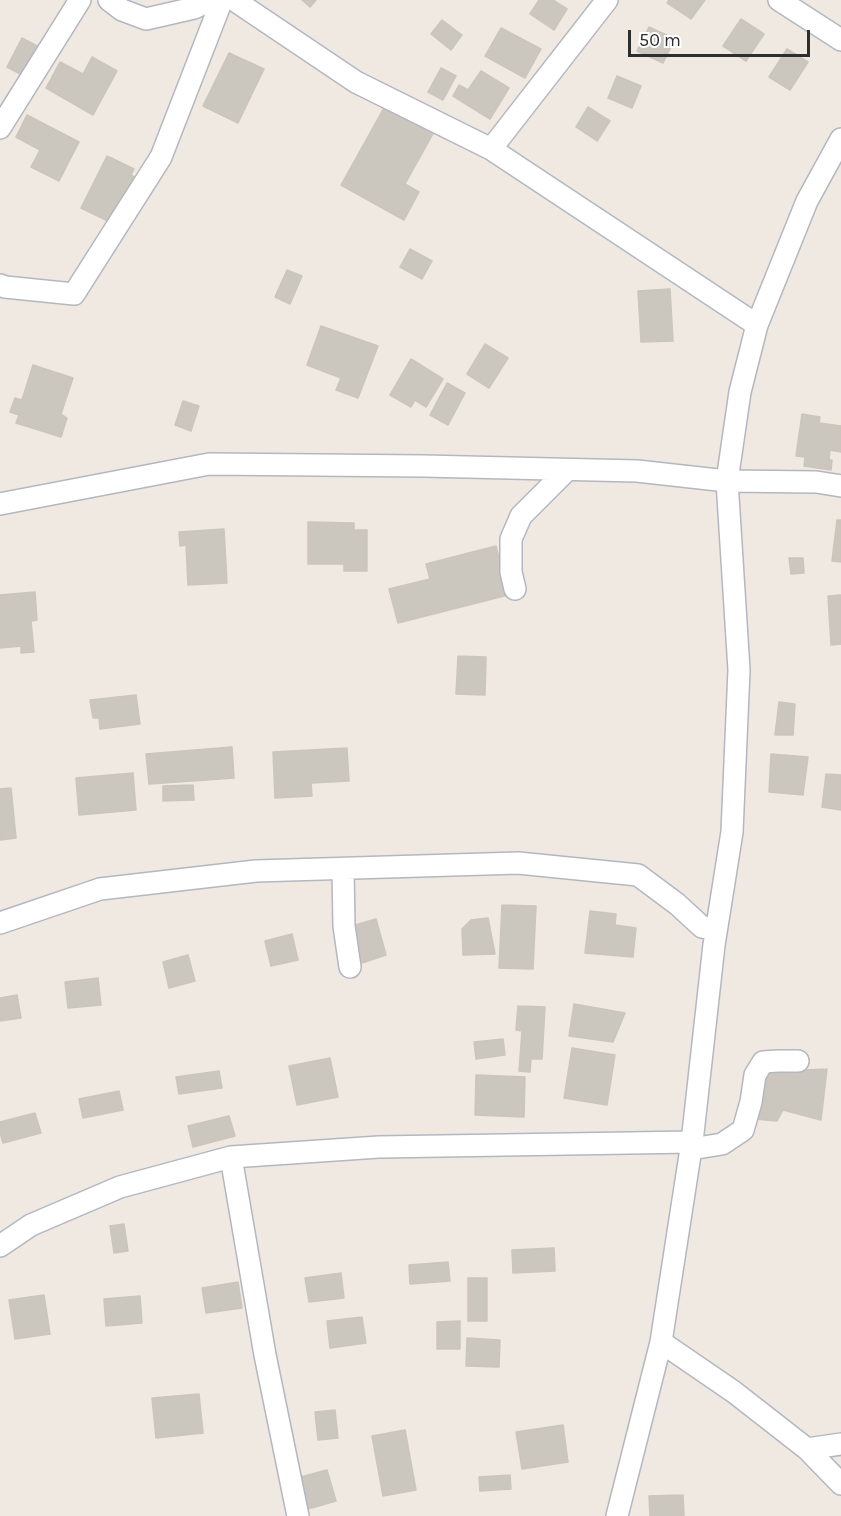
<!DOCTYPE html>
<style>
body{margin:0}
#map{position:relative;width:841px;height:1516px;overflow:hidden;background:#efe9e1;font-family:Karla,sans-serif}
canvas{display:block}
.scale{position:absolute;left:628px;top:30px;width:182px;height:27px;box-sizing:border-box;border:3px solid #2e2e2e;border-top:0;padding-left:8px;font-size:18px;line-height:21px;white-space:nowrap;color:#2e2e2e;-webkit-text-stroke:4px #fff;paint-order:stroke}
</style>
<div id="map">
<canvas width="841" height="1516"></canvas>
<div class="scale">50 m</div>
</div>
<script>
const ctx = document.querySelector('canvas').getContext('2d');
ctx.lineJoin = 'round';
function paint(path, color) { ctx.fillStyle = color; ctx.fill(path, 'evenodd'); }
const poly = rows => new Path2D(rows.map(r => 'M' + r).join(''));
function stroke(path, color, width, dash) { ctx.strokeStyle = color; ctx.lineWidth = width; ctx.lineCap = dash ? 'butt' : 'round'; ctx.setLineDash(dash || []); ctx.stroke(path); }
const building = poly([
 [302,0,316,0,310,7,302,0],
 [539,0,553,0,567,9,554,30,530,14,539,0],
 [669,0,705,0,691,19,667,3,669,0],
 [741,19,764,34,746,61,723,46,741,19],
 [442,20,462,35,451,50,431,34,442,20],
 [649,27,675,39,663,63,637,51,649,27],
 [501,28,541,49,525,78,485,56,501,28],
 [22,38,39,47,24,76,7,67,22,38],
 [787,49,808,62,790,90,769,77,787,49],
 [229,53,264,69,238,123,203,106,229,53],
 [92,57,117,71,93,115,46,88,60,62,83,74,92,57],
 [441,68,456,76,443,100,428,92,441,68],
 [481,71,509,88,490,119,453,96,459,85,468,90,481,71],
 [617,76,641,86,632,108,608,98,617,76],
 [385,106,434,132,405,184,419,192,404,220,341,185,385,106],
 [588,107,610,121,597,141,576,127,588,107],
 [27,115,79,142,59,181,31,167,40,150,16,137,27,115],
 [107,156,134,169,131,175,136,178,110,222,81,208,107,156],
 [410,249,432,261,422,279,400,267,410,249],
 [287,270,302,276,290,304,275,297,287,270],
 [670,289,673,341,641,342,638,291,670,289],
 [321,326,378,346,358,398,336,390,341,378,307,365,321,326],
 [485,344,508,358,489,388,467,374,485,344],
 [411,359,443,379,426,407,415,400,411,407,390,395,411,359],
 [33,365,73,378,61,414,67,418,61,437,16,423,19,415,10,412,15,398,22,400,33,365],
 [447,383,465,393,448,425,430,415,447,383],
 [183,401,199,406,191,431,175,425,183,401],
 [802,414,820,417,819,423,841,426,841,452,830,450,829,460,832,460,831,470,804,466,805,457,796,456,802,414],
 [837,520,841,520,841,562,832,561,837,520],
 [308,522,354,523,354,530,367,530,367,571,344,571,344,564,308,564,308,522],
 [224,529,227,583,188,585,186,545,180,546,179,532,224,529],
 [496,546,508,595,398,623,389,589,430,579,426,564,496,546],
 [789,558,803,558,804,573,791,574,789,558],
 [35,592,37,620,31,621,34,652,21,653,21,646,0,648,0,595,35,592],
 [841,595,841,644,831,645,828,596,841,595],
 [458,656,486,657,485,695,456,694,458,656],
 [136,695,140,724,100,729,99,718,93,718,90,700,136,695],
 [779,702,795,704,793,735,775,735,779,702],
 [232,747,234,778,149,784,146,754,232,747],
 [347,748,349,781,311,783,312,796,275,798,273,752,347,748],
 [771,754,808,757,803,795,769,792,771,754],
 [133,773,136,810,79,815,76,778,133,773],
 [826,774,841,775,841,810,822,807,826,774],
 [193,785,194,800,163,801,163,786,193,785],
 [11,788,16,838,0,840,0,789,11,788],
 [502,905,536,906,533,969,499,968,502,905],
 [590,911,616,914,615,925,636,928,633,957,585,953,590,911],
 [488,918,495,954,463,955,462,929,471,920,488,918],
 [376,919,386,955,362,963,352,926,376,919],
 [292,934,298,960,271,966,265,941,292,934],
 [188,955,195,981,169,988,163,962,188,955],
 [98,978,101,1005,68,1008,65,982,98,978],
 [17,995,21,1018,0,1021,0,998,17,995],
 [574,1004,625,1013,613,1042,569,1036,574,1004],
 [518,1006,545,1007,542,1059,531,1059,530,1072,519,1071,522,1031,516,1030,518,1006],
 [503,1039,505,1055,476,1059,474,1042,503,1039],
 [572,1048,615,1055,607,1105,564,1098,572,1048],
 [330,1058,338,1097,297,1105,289,1066,330,1058],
 [827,1069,821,1120,783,1110,777,1121,755,1119,762,1072,827,1069],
 [219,1071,222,1088,179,1094,176,1077,219,1071],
 [476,1075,525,1077,524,1117,475,1115,476,1075],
 [119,1091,123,1110,83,1118,79,1099,119,1091],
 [35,1113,41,1133,3,1143,0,1133,0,1122,35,1113],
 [229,1116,235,1136,193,1147,188,1126,229,1116],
 [124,1224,128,1251,114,1253,110,1226,124,1224],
 [554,1248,555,1271,513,1273,512,1250,554,1248],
 [448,1262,450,1281,410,1284,409,1265,448,1262],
 [341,1273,344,1298,309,1302,305,1278,341,1273],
 [468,1278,487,1278,487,1321,468,1321,468,1278],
 [238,1282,242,1308,206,1313,202,1288,238,1282],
 [44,1295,50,1334,15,1339,9,1300,44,1295],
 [140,1296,142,1323,106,1326,104,1299,140,1296],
 [362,1317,366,1343,330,1348,327,1321,362,1317],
 [460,1321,460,1349,437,1349,437,1322,460,1321],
 [467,1338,500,1340,499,1367,466,1366,467,1338],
 [199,1394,203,1433,156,1438,152,1398,199,1394],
 [335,1410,338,1438,318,1440,315,1412,335,1410],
 [563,1425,568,1462,522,1469,516,1432,563,1425],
 [405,1430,416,1490,383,1496,372,1436,405,1430],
 [327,1470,336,1501,308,1509,302,1489,293,1479,327,1470],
 [510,1475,511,1489,480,1491,479,1477,510,1475],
 [683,1495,684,1516,650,1516,649,1496,683,1495]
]);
const minor = poly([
 [109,0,122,10,146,19,194,8,210,0],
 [234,0,356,82,491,149,757,325],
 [779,0,841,40],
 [0,128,80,0],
 [491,149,607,0],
 [0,285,5,287,74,294,161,157,222,0],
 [0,504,209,464,424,466,637,471,727,481,816,482,841,486],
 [515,589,511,572,511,539,521,516,567,470],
 [343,869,344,926,350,967],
 [0,923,100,889,256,871,518,863,638,875,677,904,702,927,716,929],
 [691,1149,722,1144,743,1130,751,1102,755,1075,763,1062,778,1061,798,1061],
 [231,1157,265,1355,298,1516],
 [0,1246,31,1225,120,1187,231,1157,379,1147,692,1142],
 [661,1342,734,1392,807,1449,841,1484],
 [807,1449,841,1444],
 [617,1516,661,1342,692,1142,714,945,732,832,739,670,727,481,740,392,757,325,807,201,841,139]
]);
paint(building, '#cbc7bf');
stroke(building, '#cbc5ba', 1.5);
stroke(minor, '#b4b7c1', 24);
stroke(minor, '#fff', 21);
</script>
